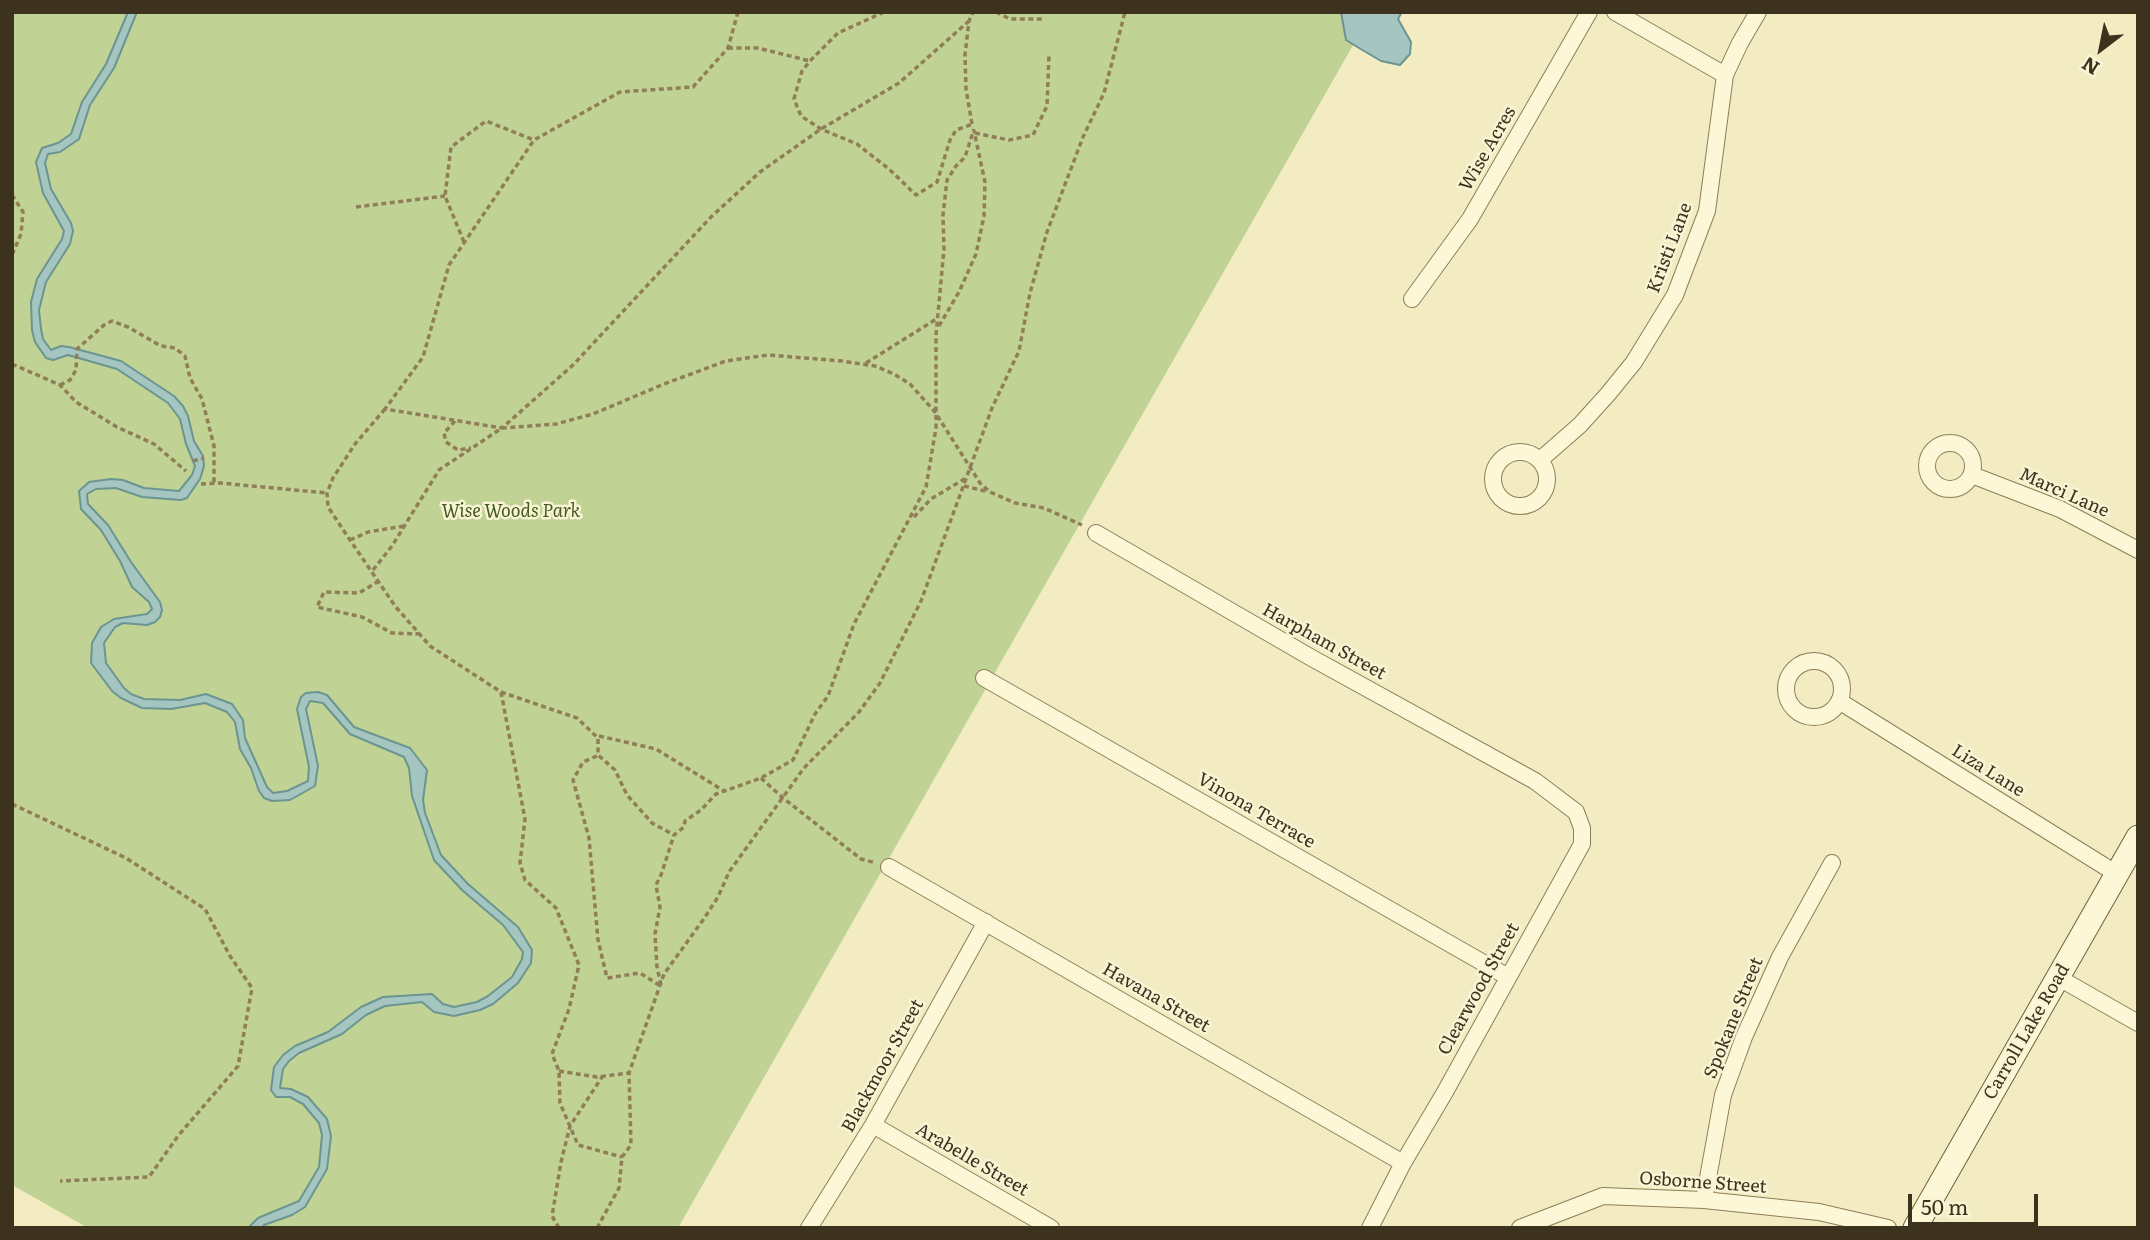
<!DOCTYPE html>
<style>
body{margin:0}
#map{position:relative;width:2150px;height:1240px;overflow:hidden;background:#f3ecc3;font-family:Literata,serif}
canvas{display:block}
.frame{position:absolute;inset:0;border:14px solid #3d321d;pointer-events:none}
.north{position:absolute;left:2066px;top:14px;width:70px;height:70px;-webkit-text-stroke:5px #f9f4d3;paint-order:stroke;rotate:212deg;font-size:19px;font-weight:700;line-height:28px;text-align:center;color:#3d321d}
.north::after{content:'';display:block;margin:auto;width:24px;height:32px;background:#3d321d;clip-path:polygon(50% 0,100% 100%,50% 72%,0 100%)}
.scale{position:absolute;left:1908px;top:1194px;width:130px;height:32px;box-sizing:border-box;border:4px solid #3d321d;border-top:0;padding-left:9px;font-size:21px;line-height:24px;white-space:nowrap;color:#3d321d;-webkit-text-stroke:5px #f9f4d3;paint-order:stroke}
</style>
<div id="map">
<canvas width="2150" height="1240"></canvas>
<div class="frame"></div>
<div class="north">N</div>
<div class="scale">50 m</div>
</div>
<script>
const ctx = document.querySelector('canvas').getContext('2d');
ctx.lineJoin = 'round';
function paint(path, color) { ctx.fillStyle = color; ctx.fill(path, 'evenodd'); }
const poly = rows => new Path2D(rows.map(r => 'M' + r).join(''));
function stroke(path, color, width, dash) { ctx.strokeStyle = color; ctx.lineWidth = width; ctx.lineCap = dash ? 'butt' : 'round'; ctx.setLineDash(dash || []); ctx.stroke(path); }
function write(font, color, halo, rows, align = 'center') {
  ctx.font = font + ' Literata,serif'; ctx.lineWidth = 5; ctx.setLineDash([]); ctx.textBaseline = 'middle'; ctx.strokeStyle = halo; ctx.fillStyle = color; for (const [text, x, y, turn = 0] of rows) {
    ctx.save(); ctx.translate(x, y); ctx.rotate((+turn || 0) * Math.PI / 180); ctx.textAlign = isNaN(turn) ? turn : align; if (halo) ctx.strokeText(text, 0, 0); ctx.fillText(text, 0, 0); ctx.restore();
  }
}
const green = poly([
 [12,12,1372,12,678,1228,88,1228,12,1185]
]);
const water = poly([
 [128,12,137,12,114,68,90,105,79,139,60,152,48,154,45,163,51,189,71,223,73,231,70,244,46,282,39,310,41,329,43,339,51,350,61,346,69,347,121,361,174,396,183,406,188,416,194,441,203,456,204,466,200,479,187,498,181,500,142,497,116,488,96,489,87,494,88,504,108,525,131,562,160,602,162,610,160,617,155,622,147,625,123,623,115,627,104,643,106,663,124,688,131,694,144,699,180,700,206,694,232,704,243,720,245,738,267,787,273,793,287,791,308,781,309,767,297,709,301,697,306,693,318,692,327,695,354,727,410,748,427,770,423,800,425,813,441,855,468,884,518,927,532,950,531,963,518,983,493,1004,480,1010,454,1016,434,1012,422,1002,385,1006,366,1015,342,1034,299,1053,289,1061,283,1069,280,1088,291,1089,308,1097,327,1119,331,1136,327,1169,305,1207,292,1215,264,1225,262,1228,248,1228,258,1218,299,1201,319,1167,322,1135,319,1123,303,1104,290,1097,276,1097,271,1090,274,1067,283,1055,295,1046,328,1032,361,1007,383,997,432,994,443,1004,454,1007,477,1002,488,996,512,977,522,959,523,952,503,925,462,890,434,860,412,796,409,768,404,757,350,734,323,703,310,701,306,709,318,766,315,786,290,800,272,801,264,798,259,791,251,768,240,749,235,722,227,712,205,703,171,709,142,708,121,698,112,691,91,663,92,643,101,627,114,619,147,614,152,609,149,602,132,587,120,561,101,530,81,509,79,491,89,482,111,479,123,480,144,488,179,491,192,475,195,466,186,444,180,419,168,403,117,369,68,355,53,360,46,358,35,342,32,330,31,302,37,279,62,239,64,231,43,193,36,162,42,148,58,143,71,134,82,102,106,64,128,12],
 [1341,12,1402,12,1398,19,1411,42,1410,54,1400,65,1381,61,1359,48,1346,40,1341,12]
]);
const path = poly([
 [738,12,728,48,693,87,620,92,534,140,449,265,423,357,385,409,502,428,573,365,711,217,760,172,821,129,899,83,969,21],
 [884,12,838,33,810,61,802,71,794,99,801,116,821,129,857,144,889,169,916,195,937,182,950,140,956,130,973,124],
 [996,12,1010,19,1045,19],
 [728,48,758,48,810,61],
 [972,124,966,89,965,55,969,21,973,12],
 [975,133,1009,140,1033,135,1047,106,1049,55],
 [12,195,23,212,21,234,12,255],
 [356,207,445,196],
 [464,242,445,196,451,147,486,121,534,140],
 [939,326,959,292,976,254,984,216,985,182,974,131],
 [866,363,938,318],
 [12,364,60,385,76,402,117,427,154,444,186,471],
 [60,385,70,380,76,370,77,349,104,325,112,321,128,327,161,346,175,348,185,356,190,378,202,399,214,446,214,484],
 [385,409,355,444,333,478,327,493,328,507,350,540,395,606,430,646,501,692,577,718,598,738,598,755,615,770,627,795,652,823,674,835],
 [455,421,444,433,446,442,458,450,471,448],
 [193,461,204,458],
 [201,484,220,483,327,493],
 [964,486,989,492],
 [914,517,931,499,966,478],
 [350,540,368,532,404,526],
 [373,570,392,546,439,470,502,428,556,424,593,414,664,384,726,361,768,355,842,361,875,366,894,374,910,384,935,412,980,483,990,492,1015,503,1044,508,1082,525],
 [379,581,359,593,324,592,317,607,362,617,392,633,420,634],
 [501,692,525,819,520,863,525,880,556,908,579,965,569,1009,552,1054,559,1071,560,1103,578,1145,622,1157],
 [599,736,656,749,724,791],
 [597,756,583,762,573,780,589,838,598,940,607,978,640,973,659,985],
 [761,778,783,798,861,859,876,863],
 [12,804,126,858,205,909,230,956,252,988,238,1066,178,1136,149,1177,60,1181],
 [661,985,657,967,655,934,660,907,656,885,661,875,674,835,684,827,685,821,701,810,716,794,761,778,793,760,815,714,828,696,854,624,926,487,936,428,936,335,944,249,943,215,947,180,956,166,965,157,974,129],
 [559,1071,597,1077,629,1073],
 [559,1228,552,1216,561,1162,570,1126,602,1077],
 [597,1228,619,1188,622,1157,631,1145,629,1073,664,974,703,920,718,897,729,872,804,768,859,712,880,683,921,601,992,408,1019,351,1030,293,1047,232,1083,137,1104,93,1125,12]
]);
const street = poly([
 [1615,12,1725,75],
 [1412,299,1470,219,1589,12],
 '1927 466a23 23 0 1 1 46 0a23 23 0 1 1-46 0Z',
 '1493 479a27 27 0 1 1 54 0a27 27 0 1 1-54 0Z',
 [1540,460,1580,425,1608,394,1634,362,1675,295,1707,211,1725,75,1740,43,1758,12],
 [1972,475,2060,509,2138,550],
 [1096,533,1310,657,1535,781,1576,812,1582,828,1582,844,1445,1092,1403,1163,1370,1228],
 '1786 689a28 28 0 1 1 56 0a28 28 0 1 1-56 0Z',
 [984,678,1508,977],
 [1839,701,2117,874],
 [889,867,1403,1163],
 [2059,978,2138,1023],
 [873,1125,1051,1228],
 [1704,1200,1723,1095,1744,1037,1780,957,1832,863],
 [809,1228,873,1125,986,922],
 [1520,1228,1603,1196,1704,1200,1819,1212,1888,1228]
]);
const secondary = poly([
 [1915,1228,2138,837]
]);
const streetNames = [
 ["Wise Acres",1488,149,-60],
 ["Kristi Lane",1670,248,-69],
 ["Marci Lane",2064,493,24],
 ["Harpham Street",1324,642,29],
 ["Liza Lane",1988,771,32],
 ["Vinona Terrace",1256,811,30],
 ["Clearwood Street",1479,989,-61],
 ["Havana Street",1156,998,30],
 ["Spokane Street",1734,1018,-68],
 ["Carroll Lake Road",2027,1032,-60],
 ["Blackmoor Street",883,1066,-61],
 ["Arabelle Street",972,1160,30],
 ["Osborne Street",1703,1183,4]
];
const parkNames = [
 ["Wise Woods Park",511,512]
];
paint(green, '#c1d295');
paint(water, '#a5c5c1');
stroke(water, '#6b9591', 2);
stroke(street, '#8f7e57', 18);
stroke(secondary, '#715f3a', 25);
stroke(path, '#8f7e57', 3.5, [5, 3.5]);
stroke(street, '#fcf7d7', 16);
stroke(secondary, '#fcf7d7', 23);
write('18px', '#3d321d', '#f9f4d3', streetNames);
write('italic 18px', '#445c21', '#f9f4d3', parkNames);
</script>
